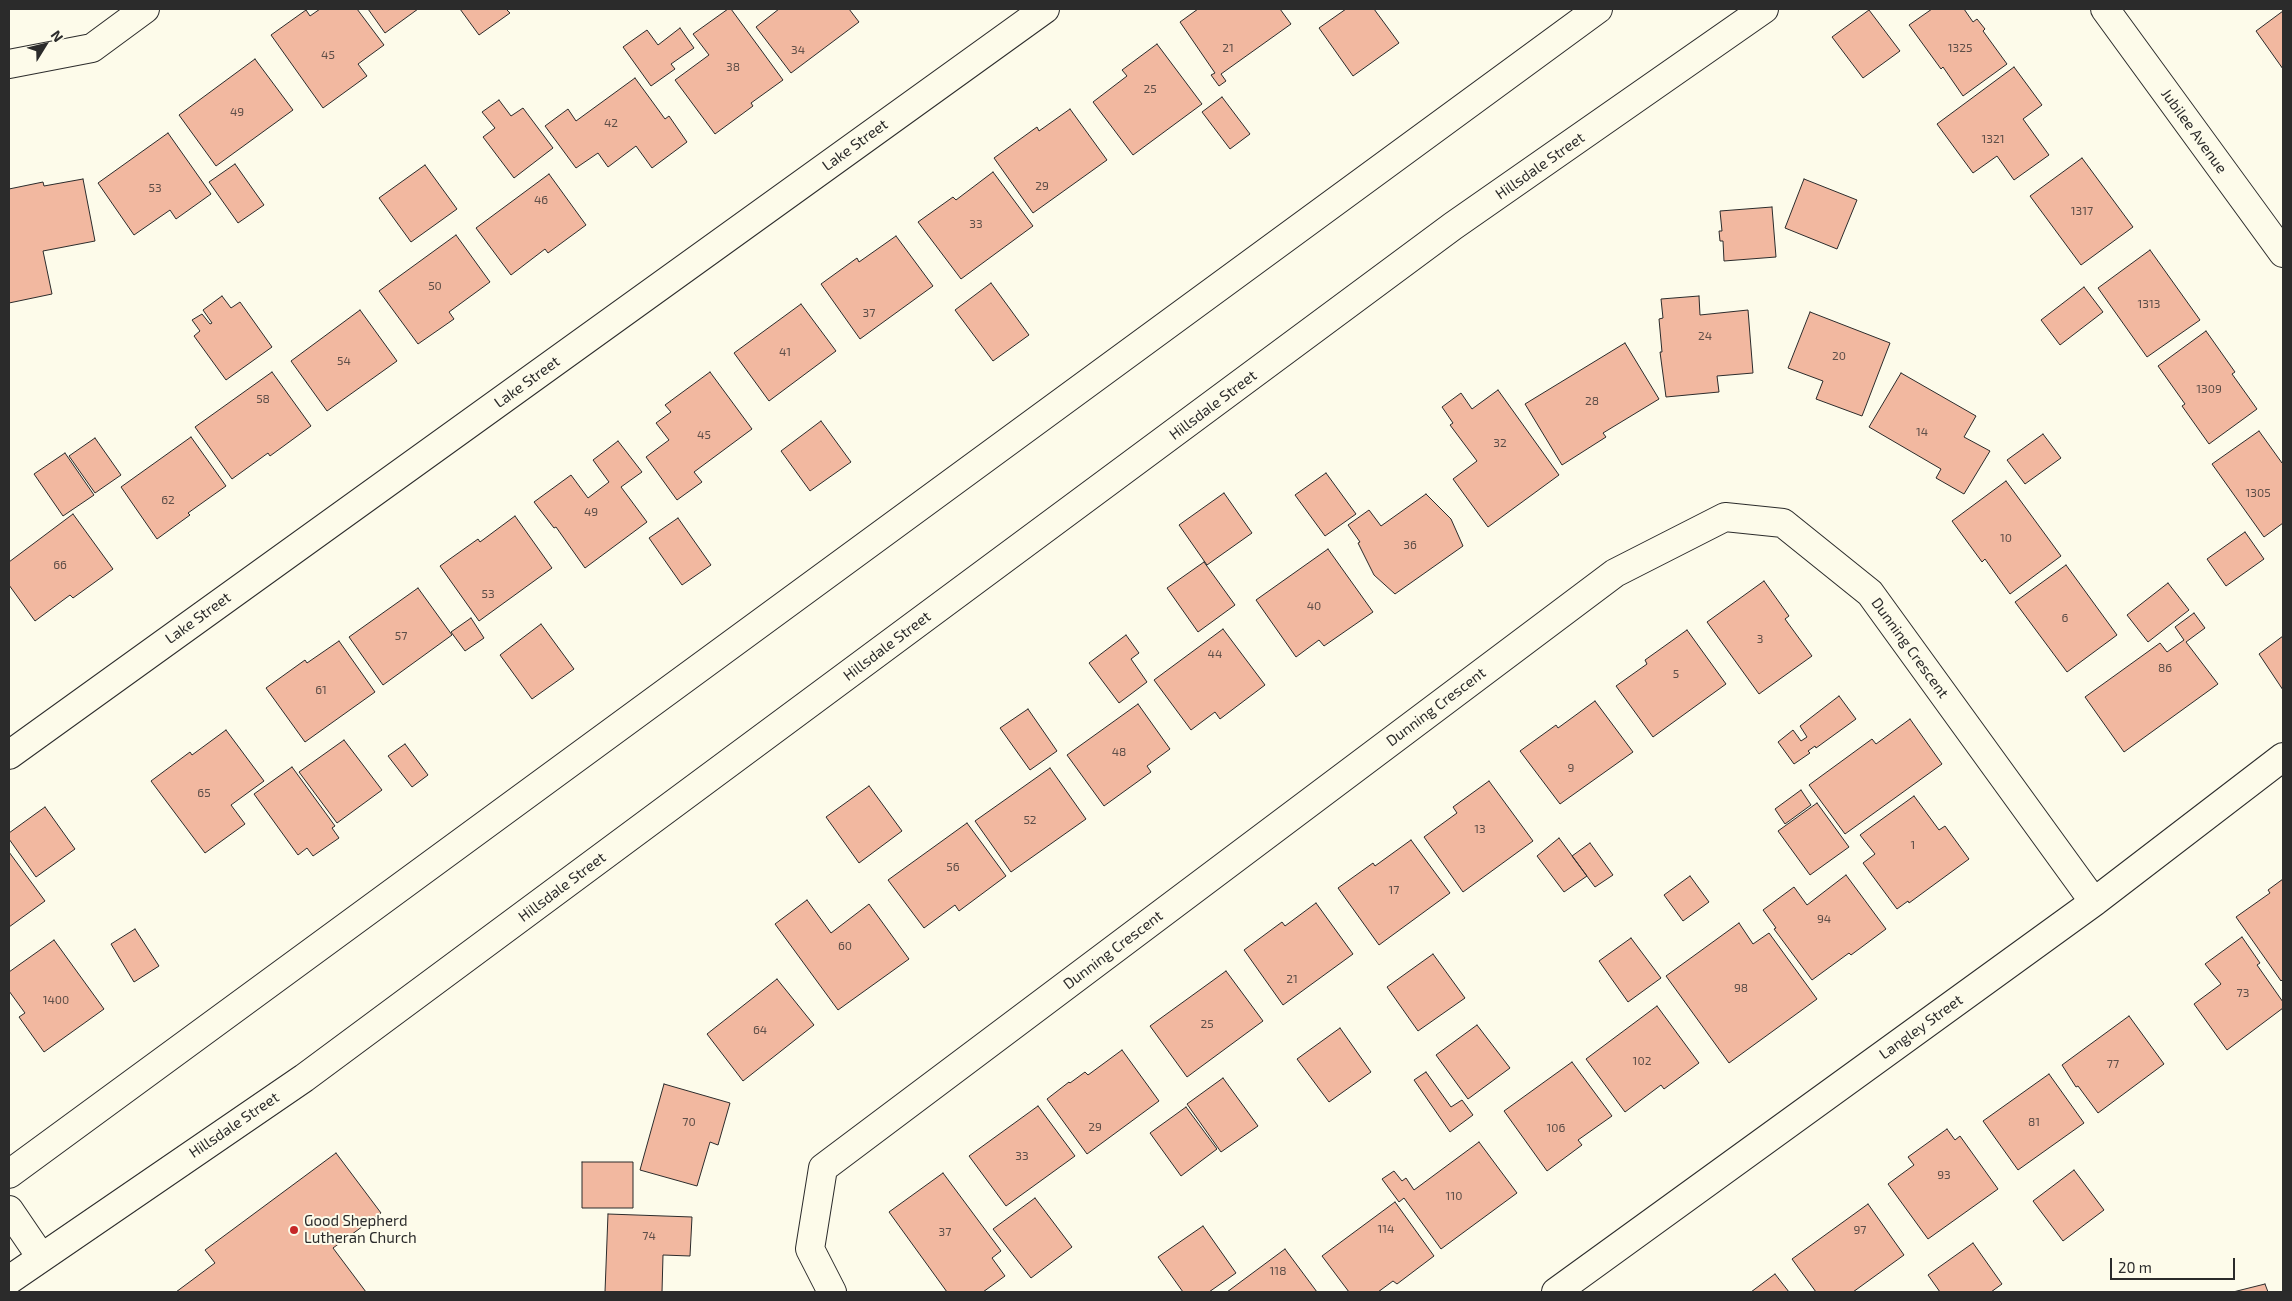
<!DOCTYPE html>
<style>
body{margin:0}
#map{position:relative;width:2292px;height:1301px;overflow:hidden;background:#fdfbea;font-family:"Exo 2",sans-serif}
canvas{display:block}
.frame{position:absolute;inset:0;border:10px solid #2b2b2b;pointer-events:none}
.north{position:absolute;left:20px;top:20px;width:50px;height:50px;-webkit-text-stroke:4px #fdfbea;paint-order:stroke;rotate:54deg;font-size:14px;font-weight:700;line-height:20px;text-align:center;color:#2b2b2b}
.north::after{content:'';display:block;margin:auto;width:18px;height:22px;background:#2b2b2b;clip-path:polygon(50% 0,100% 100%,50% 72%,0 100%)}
.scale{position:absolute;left:2110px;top:1258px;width:125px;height:22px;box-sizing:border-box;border:2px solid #2b2b2b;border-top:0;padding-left:6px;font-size:15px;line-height:18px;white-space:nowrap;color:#2b2b2b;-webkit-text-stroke:4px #fdfbea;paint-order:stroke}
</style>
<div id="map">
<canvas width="2292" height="1301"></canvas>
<div class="frame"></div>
<div class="north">N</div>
<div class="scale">20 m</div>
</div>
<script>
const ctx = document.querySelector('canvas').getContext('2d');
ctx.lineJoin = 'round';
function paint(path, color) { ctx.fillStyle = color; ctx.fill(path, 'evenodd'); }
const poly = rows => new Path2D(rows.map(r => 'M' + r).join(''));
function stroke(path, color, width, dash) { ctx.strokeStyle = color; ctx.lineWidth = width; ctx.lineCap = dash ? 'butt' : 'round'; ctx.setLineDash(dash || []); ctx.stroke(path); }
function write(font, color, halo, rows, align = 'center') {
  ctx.font = font + ' "Exo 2",sans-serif'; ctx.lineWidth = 4; ctx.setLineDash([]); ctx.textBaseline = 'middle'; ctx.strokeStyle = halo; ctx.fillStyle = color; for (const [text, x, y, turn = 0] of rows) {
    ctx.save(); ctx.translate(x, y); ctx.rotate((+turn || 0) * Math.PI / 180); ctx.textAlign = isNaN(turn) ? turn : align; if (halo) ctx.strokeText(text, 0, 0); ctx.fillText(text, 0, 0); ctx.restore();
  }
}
const building = poly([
 [320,9,357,9,384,45,358,64,367,76,323,108,271,35,306,10,310,16,320,9],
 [368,9,418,9,385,33,368,9],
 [460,9,506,9,510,13,479,35,460,9],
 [728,9,731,9,783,80,751,103,753,106,715,134,675,80,709,55,693,34,728,9],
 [779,9,849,9,859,22,791,73,756,27,779,9],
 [1198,9,1280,9,1291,24,1221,74,1226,81,1219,86,1211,75,1215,73,1180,22,1198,9],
 [1346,9,1374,9,1399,43,1353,76,1319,28,1346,9],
 [1932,9,1964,9,1973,22,1977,19,1985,29,1983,31,2007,64,1963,96,1943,67,1941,69,1909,25,1932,9],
 [1869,10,1900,51,1863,78,1832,37,1869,10],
 [2283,11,2283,69,2256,31,2283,11],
 [680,28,694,48,671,64,675,69,651,86,623,47,647,30,658,45,680,28],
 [1157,44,1202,104,1133,155,1093,102,1127,76,1122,70,1157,44],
 [255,59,293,110,216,166,179,115,255,59],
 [2014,67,2042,105,2023,119,2049,155,2014,180,1997,156,1973,173,1937,124,2014,67],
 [635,78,665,119,669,116,687,142,652,168,636,146,608,167,598,153,576,168,545,126,568,109,576,121,635,78],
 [1222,97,1250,134,1230,149,1202,112,1222,97],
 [499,100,511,116,523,108,553,148,514,178,483,137,495,128,482,112,499,100],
 [1070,109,1107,160,1033,213,994,158,1037,127,1039,131,1070,109],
 [168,133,211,194,176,219,170,210,134,235,98,183,168,133],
 [2082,158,2133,227,2081,265,2030,196,2082,158],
 [235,164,264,205,238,223,209,182,235,164],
 [425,165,457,209,411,242,379,198,425,165],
 [993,172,1033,226,961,279,918,222,953,197,956,200,993,172],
 [549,174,586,225,548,253,545,249,511,275,476,228,549,174],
 [83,179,95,241,43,251,52,294,9,303,9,189,43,182,44,186,83,179],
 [1804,179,1857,200,1837,249,1785,228,1804,179],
 [1772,207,1776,257,1724,261,1723,241,1720,241,1719,231,1722,231,1720,211,1772,207],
 [456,235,490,282,449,312,454,319,418,344,379,291,456,235],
 [896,236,933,286,860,339,821,284,857,258,859,262,896,236],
 [2150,250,2200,320,2147,357,2098,288,2150,250],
 [991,283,1029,335,993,361,955,310,991,283],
 [2084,287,2103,312,2060,345,2041,320,2084,287],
 [222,296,231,308,240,302,272,347,226,380,194,336,200,331,192,320,202,314,210,324,212,323,203,310,222,296],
 [1699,296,1700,315,1748,310,1753,373,1717,376,1719,392,1666,397,1660,352,1662,352,1659,319,1663,318,1661,299,1699,296],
 [801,304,836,351,769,401,734,353,801,304],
 [360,310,397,361,327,411,291,361,360,310],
 [1810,312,1890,343,1862,416,1816,399,1823,381,1788,368,1810,312],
 [2206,331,2235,372,2232,374,2257,409,2209,444,2182,406,2185,404,2158,366,2206,331],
 [1625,343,1659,399,1603,433,1606,437,1562,465,1525,404,1625,343],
 [272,372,311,426,270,456,268,453,232,479,195,427,272,372],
 [710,372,752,429,694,472,702,482,677,500,646,457,669,440,656,423,671,412,665,405,710,372],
 [1901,373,1976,416,1964,437,1990,451,1964,494,1936,478,1941,469,1869,427,1901,373],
 [1498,390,1559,475,1488,527,1453,479,1477,461,1450,425,1453,423,1442,407,1461,393,1472,409,1498,390],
 [821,421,851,462,810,491,781,451,821,421],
 [2259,431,2282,463,2283,462,2283,523,2264,537,2212,464,2259,431],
 [2043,434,2061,458,2025,484,2007,460,2043,434],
 [191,437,226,486,188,513,190,515,157,539,121,487,191,437],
 [95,438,121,475,95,493,69,456,95,438],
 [618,441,642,472,621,487,647,522,585,568,556,527,554,528,534,502,571,475,588,498,609,482,593,460,618,441],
 [65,453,94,495,63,516,34,474,65,453],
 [1326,473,1356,514,1325,536,1295,495,1326,473],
 [2006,481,2061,556,2010,594,1985,559,1982,562,1952,521,2006,481],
 [1224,493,1252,533,1207,565,1179,525,1224,493],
 [1426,494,1451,519,1463,546,1395,594,1374,575,1358,543,1360,542,1348,525,1369,510,1381,526,1426,494],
 [73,514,113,569,73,598,70,595,35,621,9,585,9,562,73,514],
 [515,516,552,568,479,621,440,566,478,539,480,542,515,516],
 [678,518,711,565,682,585,649,538,678,518],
 [2245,532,2264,559,2226,586,2207,559,2245,532],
 [1328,549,1373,612,1324,646,1319,640,1296,657,1256,600,1328,549],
 [1204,562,1235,605,1198,632,1167,588,1204,562],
 [2066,565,2117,635,2067,672,2015,602,2066,565],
 [1764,581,1789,616,1785,619,1812,656,1759,694,1707,622,1764,581],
 [2168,583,2189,610,2148,642,2127,615,2168,583],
 [418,588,452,635,383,685,349,637,418,588],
 [2194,613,2205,628,2186,642,2218,684,2124,752,2085,697,2160,643,2167,652,2184,640,2175,627,2194,613],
 [471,618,484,638,465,651,451,632,471,618],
 [541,624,574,669,532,699,500,655,541,624],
 [1223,629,1265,685,1220,719,1215,712,1191,730,1154,680,1223,629],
 [1687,630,1726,684,1653,737,1616,686,1647,664,1645,660,1687,630],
 [1126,635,1139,653,1131,659,1147,682,1119,703,1089,663,1126,635],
 [2283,636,2283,690,2259,654,2283,636],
 [339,641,375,692,305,742,266,688,305,660,307,663,339,641],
 [1839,696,1856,719,1816,748,1815,746,1808,751,1810,753,1794,764,1778,742,1793,730,1801,741,1807,737,1800,726,1839,696],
 [1595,701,1633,752,1560,804,1520,751,1556,725,1558,728,1595,701],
 [1138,704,1170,749,1147,766,1151,772,1104,806,1067,755,1138,704],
 [1028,709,1057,751,1030,770,1000,728,1028,709],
 [1910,719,1942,764,1845,834,1809,785,1872,739,1876,744,1910,719],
 [226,730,264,781,231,805,245,824,205,853,151,781,190,752,192,755,226,730],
 [344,740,382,790,337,823,299,772,344,740],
 [405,744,428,775,412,787,388,756,405,744],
 [292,767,335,826,332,828,339,838,313,856,307,848,298,855,254,794,292,767],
 [1050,768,1086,819,1011,872,975,821,1050,768],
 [1489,781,1533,841,1463,892,1424,837,1457,813,1453,807,1489,781],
 [869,786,902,831,859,863,826,817,869,786],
 [1801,790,1811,805,1785,824,1775,809,1801,790],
 [1914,796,1939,830,1945,826,1969,859,1909,903,1908,901,1897,909,1863,863,1875,854,1860,835,1914,796],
 [1817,803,1849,847,1810,875,1778,831,1817,803],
 [45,807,75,849,36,877,9,839,9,833,45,807],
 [967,823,1006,876,959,911,955,905,924,928,888,880,967,823],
 [1559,838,1587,876,1564,892,1537,856,1559,838],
 [1411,840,1450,893,1379,945,1338,888,1373,863,1375,866,1411,840],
 [1590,843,1613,875,1595,887,1572,856,1590,843],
 [9,852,45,901,9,927,9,852],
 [1846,875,1886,929,1851,955,1849,953,1812,980,1774,929,1776,928,1763,910,1794,887,1807,905,1846,875],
 [1690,876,1709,902,1683,921,1664,895,1690,876],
 [2283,879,2283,979,2281,981,2236,917,2270,893,2268,890,2283,879],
 [807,900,831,933,869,904,909,959,838,1010,775,924,807,900],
 [1316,903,1353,954,1283,1005,1244,950,1282,922,1285,926,1316,903],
 [1739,923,1753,944,1769,933,1817,999,1729,1063,1666,976,1739,923],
 [135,929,159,966,134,982,111,944,135,929],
 [2242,937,2260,963,2257,965,2283,1002,2283,1008,2227,1050,2194,1004,2221,984,2205,964,2242,937],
 [1631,938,1661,978,1628,1002,1599,961,1631,938],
 [54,940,104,1009,44,1052,19,1017,25,1013,9,991,9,972,54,940],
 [1433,954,1465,998,1418,1031,1387,987,1433,954],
 [1226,971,1263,1021,1187,1077,1150,1026,1226,971],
 [777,979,814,1025,743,1081,707,1034,777,979],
 [1657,1006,1699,1063,1664,1089,1661,1085,1625,1112,1586,1059,1657,1006],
 [2129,1016,2164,1064,2098,1113,2078,1086,2076,1087,2062,1065,2129,1016],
 [1477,1025,1510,1068,1468,1099,1436,1055,1477,1025],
 [1340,1028,1371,1072,1329,1102,1297,1059,1340,1028],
 [1122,1050,1159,1101,1087,1154,1047,1099,1069,1082,1070,1083,1085,1072,1088,1075,1122,1050],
 [1572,1062,1612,1116,1578,1140,1582,1145,1547,1171,1504,1111,1572,1062],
 [1426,1072,1451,1107,1462,1100,1473,1115,1450,1132,1414,1080,1426,1072],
 [2049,1074,2084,1123,2018,1170,1983,1121,2049,1074],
 [1223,1078,1258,1126,1221,1152,1187,1104,1223,1078],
 [664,1084,730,1103,718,1145,710,1142,697,1186,640,1170,664,1084],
 [1038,1106,1075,1156,1006,1206,969,1156,1038,1106],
 [1186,1107,1217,1149,1181,1176,1150,1133,1186,1107],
 [1947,1129,1955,1140,1960,1136,1998,1189,1928,1239,1888,1184,1914,1165,1908,1157,1947,1129],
 [1479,1142,1517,1193,1441,1249,1404,1198,1399,1202,1382,1179,1394,1171,1402,1181,1406,1178,1414,1190,1479,1142],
 [336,1153,381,1213,333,1248,366,1292,176,1292,215,1263,205,1250,336,1153],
 [582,1162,633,1162,633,1208,582,1208,582,1162],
 [2074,1170,2104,1210,2063,1241,2033,1201,2074,1170],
 [943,1173,1001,1251,992,1258,1005,1276,983,1292,947,1292,889,1212,943,1173],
 [1035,1198,1072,1247,1031,1278,993,1229,1035,1198],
 [1395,1202,1434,1256,1397,1284,1393,1281,1378,1292,1349,1292,1322,1256,1395,1202],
 [1868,1204,1904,1255,1853,1292,1816,1292,1792,1259,1868,1204],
 [608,1214,692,1217,690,1256,663,1255,662,1292,605,1292,608,1214],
 [1203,1226,1236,1273,1209,1292,1183,1292,1158,1257,1203,1226],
 [1973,1243,2002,1284,1991,1292,1940,1292,1928,1275,1973,1243],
 [1285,1249,1317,1292,1227,1292,1285,1249],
 [1775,1274,1789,1292,1751,1292,1775,1274],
 [2265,1284,2268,1292,2233,1292,2265,1284]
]);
const street = poly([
 [2105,9,2283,253],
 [9,64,92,48,145,9],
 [9,755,1045,9],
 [9,1210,41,1257],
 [832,1292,810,1249,823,1168,1615,573,1725,517,1783,523,1870,593,2094,902],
 [1556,1292,2094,902,2283,757]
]);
const secondary = poly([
 [9,1174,1598,9],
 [9,1280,304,1078,1453,226,1764,9]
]);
const markers = [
 [294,1230,5,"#c62828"]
];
const numberNames = [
 ["21",1228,48],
 ["1325",1960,48],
 ["34",798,50],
 ["45",328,55],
 ["38",733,67],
 ["25",1150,89],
 ["49",237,112],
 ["42",611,123],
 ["1321",1993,139],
 ["29",1042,186],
 ["53",155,188],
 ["46",541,200],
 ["1317",2082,211],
 ["33",976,224],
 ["50",435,286],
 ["1313",2149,304],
 ["37",869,313],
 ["24",1705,336],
 ["41",785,352],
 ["20",1839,356],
 ["54",344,361],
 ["1309",2209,389],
 ["58",263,399],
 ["28",1592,401],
 ["14",1922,432],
 ["45",704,435],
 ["32",1500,443],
 ["1305",2258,493],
 ["62",168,500],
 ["49",591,512],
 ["10",2006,538],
 ["36",1410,545],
 ["66",60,565],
 ["53",488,594],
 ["40",1314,606],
 ["6",2065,618],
 ["57",401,636],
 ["3",1760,639],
 ["44",1215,654],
 ["86",2165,668],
 ["5",1676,674],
 ["61",321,690],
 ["48",1119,752],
 ["9",1571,768],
 ["65",204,793],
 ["52",1030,820],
 ["13",1480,829],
 ["1",1913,845],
 ["56",953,867],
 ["17",1394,890],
 ["94",1824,919],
 ["60",845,946],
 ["21",1292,979],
 ["98",1741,988],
 ["73",2243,993],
 ["1400",56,1000],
 ["25",1207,1024],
 ["64",760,1030],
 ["102",1642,1061],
 ["77",2113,1064],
 ["70",689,1122],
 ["81",2034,1122],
 ["29",1095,1127],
 ["106",1556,1128],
 ["33",1022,1156],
 ["93",1944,1175],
 ["110",1454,1196],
 ["114",1386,1229],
 ["97",1860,1230],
 ["37",945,1232],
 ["74",649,1236],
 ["118",1278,1271]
];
const streetNames = [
 ["Jubilee Avenue",2194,131,54],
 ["Lake Street",855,145,-36],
 ["Hillsdale Street",1540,166,-35],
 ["Lake Street",527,382,-36],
 ["Hillsdale Street",1213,405,-37],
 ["Lake Street",198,618,-36],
 ["Hillsdale Street",887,646,-37],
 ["Dunning Crescent",1910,648,54],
 ["Dunning Crescent",1436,707,-37],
 ["Hillsdale Street",562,887,-37],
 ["Dunning Crescent",1113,950,-37],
 ["Langley Street",1921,1027,-36],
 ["Hillsdale Street",234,1125,-34]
];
const poiNames = [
 ["Good Shepherd",304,1221],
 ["Lutheran Church",304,1238]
];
paint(building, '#f2b8a0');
stroke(building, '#2b2b2b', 1);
stroke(street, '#2b2b2b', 30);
stroke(secondary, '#2b2b2b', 30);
stroke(street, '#fdfbea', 28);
stroke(secondary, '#fdfbea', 28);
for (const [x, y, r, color] of markers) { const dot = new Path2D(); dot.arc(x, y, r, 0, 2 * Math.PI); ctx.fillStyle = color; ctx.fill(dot); stroke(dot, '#fdfbea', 2); }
write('12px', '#5d4e48', null, numberNames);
write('15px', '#2b2b2b', '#fdfbea', streetNames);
write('15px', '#2b2b2b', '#fdfbea', poiNames, 'left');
</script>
